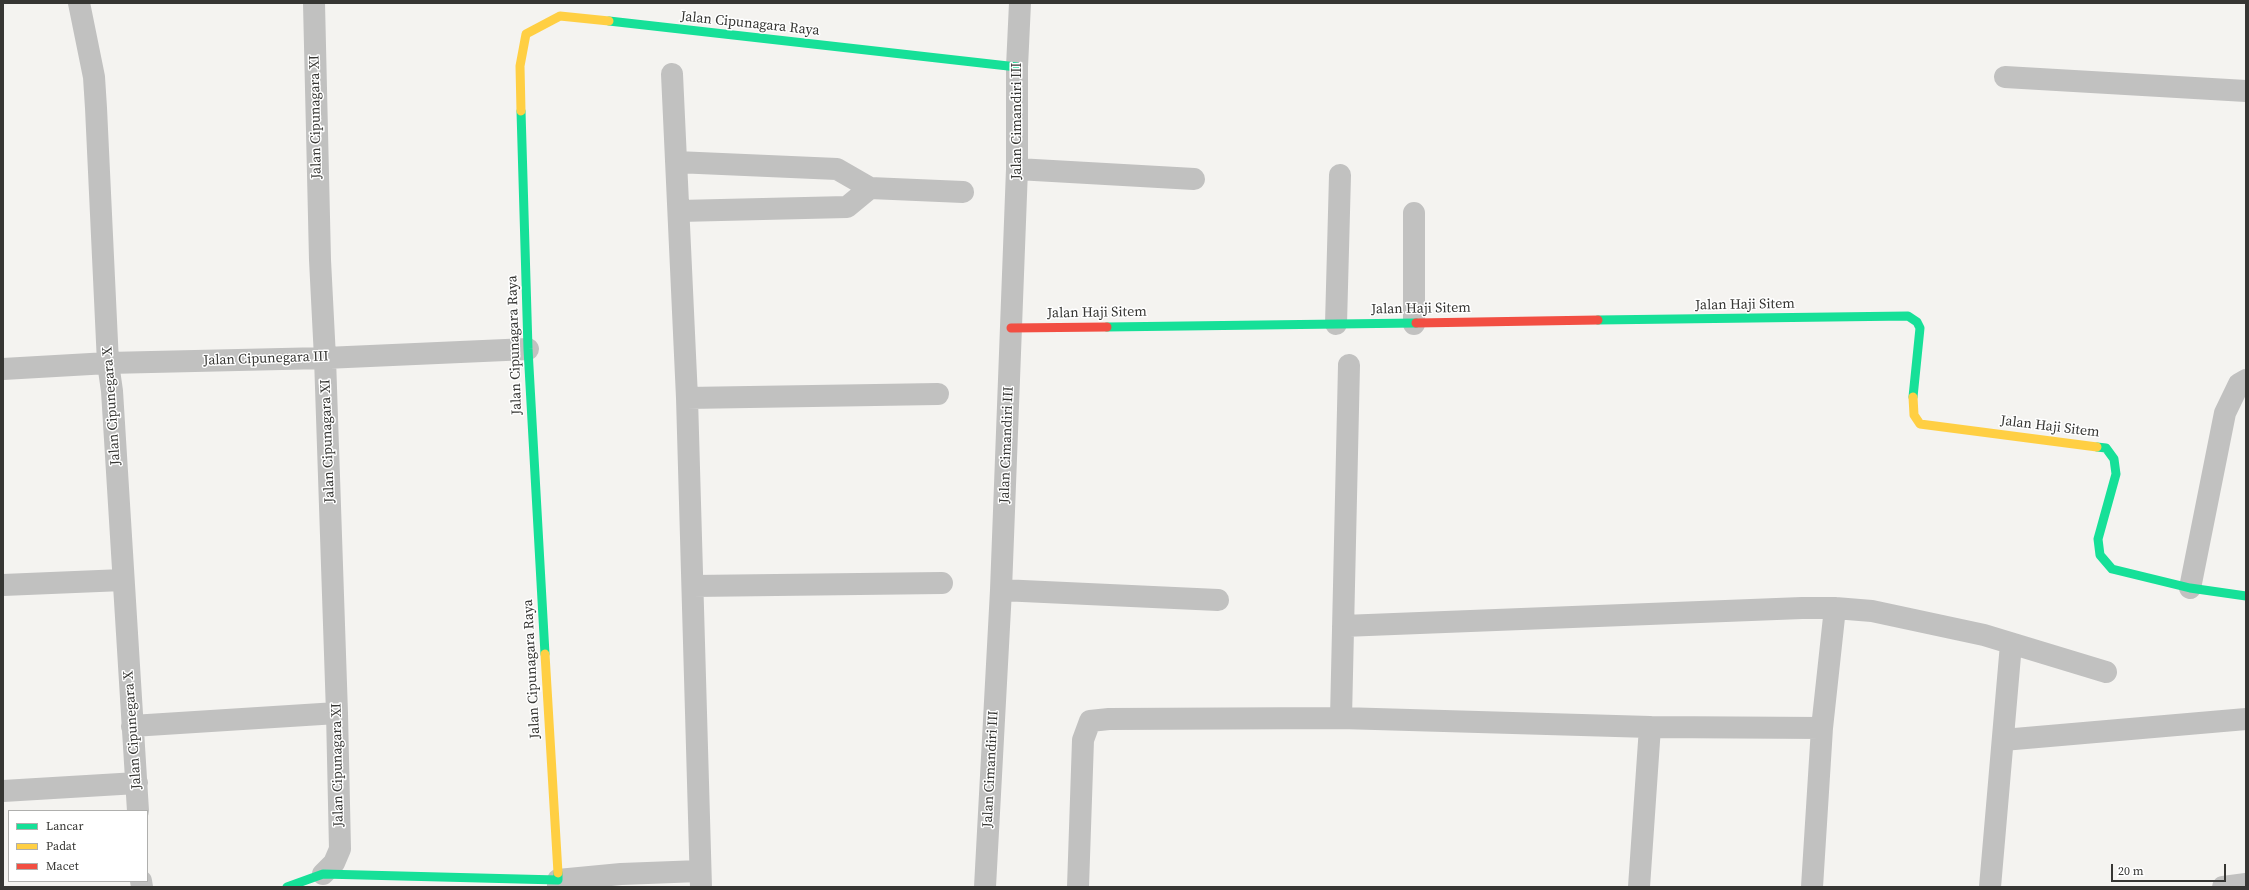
<!DOCTYPE html>
<style>
body{margin:0}
#map{position:relative;width:2249px;height:890px;overflow:hidden;background:#f4f3f0;font-family:"Source Serif 4",serif}
canvas{display:block}
.frame{position:absolute;inset:0;border:4px solid #363633;pointer-events:none}
.legend{position:absolute;left:8px;top:810px;width:140px;height:72px;box-sizing:border-box;background:#fff;border:1px solid #afafad;margin:0;padding:5px 7px;list-style:none;font-size:12px;color:#363633}
.legend li{display:flex;align-items:center;gap:8px;height:20px}
.legend b{width:20px;border:1px solid #afafad}
.scale{position:absolute;left:2111px;top:864px;width:115px;height:18px;box-sizing:border-box;border:2px solid #363633;border-top:0;padding-left:5px;font-size:12px;line-height:14px;white-space:nowrap;color:#363633;-webkit-text-stroke:3px #fff;paint-order:stroke}
</style>
<div id="map">
<canvas width="2249" height="890"></canvas>
<div class="frame"></div>
<ul class="legend">
<li><b style="height:5px;background:#16e098"></b>Lancar</li>
<li><b style="height:5px;background:#ffcf43"></b>Padat</li>
<li><b style="height:5px;background:#f24e42"></b>Macet</li>
</ul>
<div class="scale">20 m</div>
</div>
<script>
const ctx = document.querySelector('canvas').getContext('2d');
ctx.lineJoin = 'round';
const poly = rows => new Path2D(rows.map(r => 'M' + r).join(''));
function stroke(path, color, width, dash) { ctx.strokeStyle = color; ctx.lineWidth = width; ctx.lineCap = dash ? 'butt' : 'round'; ctx.setLineDash(dash || []); ctx.stroke(path); }
function write(font, color, halo, rows, align = 'center') {
  ctx.font = font + ' "Source Serif 4",serif'; ctx.lineWidth = 3; ctx.setLineDash([]); ctx.textBaseline = 'middle'; ctx.strokeStyle = halo; ctx.fillStyle = color; for (const [text, x, y, turn = 0] of rows) {
    ctx.save(); ctx.translate(x, y); ctx.rotate((+turn || 0) * Math.PI / 180); ctx.textAlign = isNaN(turn) ? turn : align; if (halo) ctx.strokeText(text, 0, 0); ctx.fillText(text, 0, 0); ctx.restore();
  }
}
const street = poly([
 [79,3,94,77,96,108,108,363,112,391,138,811],
 [314,3,320,260,325,358,337,713,340,849,334,863,323,874],
 [672,74,687,398,701,887],
 [2005,77,2246,91],
 [676,162,837,169,870,188,963,192],
 [1017,169,1194,179],
 [679,211,847,207,870,188],
 [1414,213,1414,324],
 [1336,324,1340,175],
 [3,369,108,363,325,358,528,349],
 [687,398,938,394],
 [3,585,123,580],
 [693,586,942,583],
 [2190,588,2225,413,2239,384,2246,380],
 [1001,590,1218,600],
 [1343,626,1802,608,1835,608,1872,611,1984,635,2106,672],
 [1341,718,1349,365],
 [132,726,337,713],
 [2003,740,2246,719],
 [3,791,137,783],
 [141,881,142,887],
 [558,887,558,880,621,874,700,871],
 [985,887,1001,590,1017,169,1017,67,1020,3],
 [1078,887,1083,740,1090,721,1109,719,1341,718,1650,727,1822,728],
 [1639,887,1650,727],
 [1812,887,1822,728,1835,608],
 [1990,887,2011,644],
 [2223,887,2246,884]
]);
const fast = poly([
 [609,21,1017,67],
 [521,111,528,349,545,654],
 [1598,320,1908,316,1917,322,1920,328,1913,397],
 [1107,327,1416,323],
 [2097,447,2106,448,2114,459,2116,474,2098,539,2100,555,2112,569,2190,588,2246,596],
 [287,887,323,874,558,880,558,873]
]);
const slow = poly([
 [521,111,520,66,526,34,560,16,609,21],
 [1913,397,1914,415,1920,424,2097,447],
 [545,654,558,873]
]);
const jam = poly([
 [1416,323,1598,320],
 [1011,328,1107,327]
]);
const streetNames = [
 ["Jalan Cipunagara Raya",750,24,6],
 ["Jalan Cipunagara XI",316,117,-91],
 ["Jalan Cimandiri III",1017,121,-90],
 ["Jalan Haji Sitem",1745,305,-1],
 ["Jalan Haji Sitem",1421,309,-1],
 ["Jalan Haji Sitem",1097,313,-1],
 ["Jalan Cipunagara Raya",515,345,-92],
 ["Jalan Cipunegara III",266,359,-2],
 ["Jalan Cipunegara X",112,406,-94],
 ["Jalan Haji Sitem",2050,427,7],
 ["Jalan Cipunagara XI",328,441,-92],
 ["Jalan Cimandiri III",1007,445,-88],
 ["Jalan Cipunagara Raya",532,669,-93],
 ["Jalan Cipunegara X",133,730,-94],
 ["Jalan Cipunagara XI",338,765,-91],
 ["Jalan Cimandiri III",991,769,-87]
];
stroke(street, '#c1c1c0', 22);
stroke(fast, '#16e098', 9);
stroke(slow, '#ffcf43', 9);
stroke(jam, '#f24e42', 9);
write('14px', '#363633', '#fff', streetNames);
</script>
